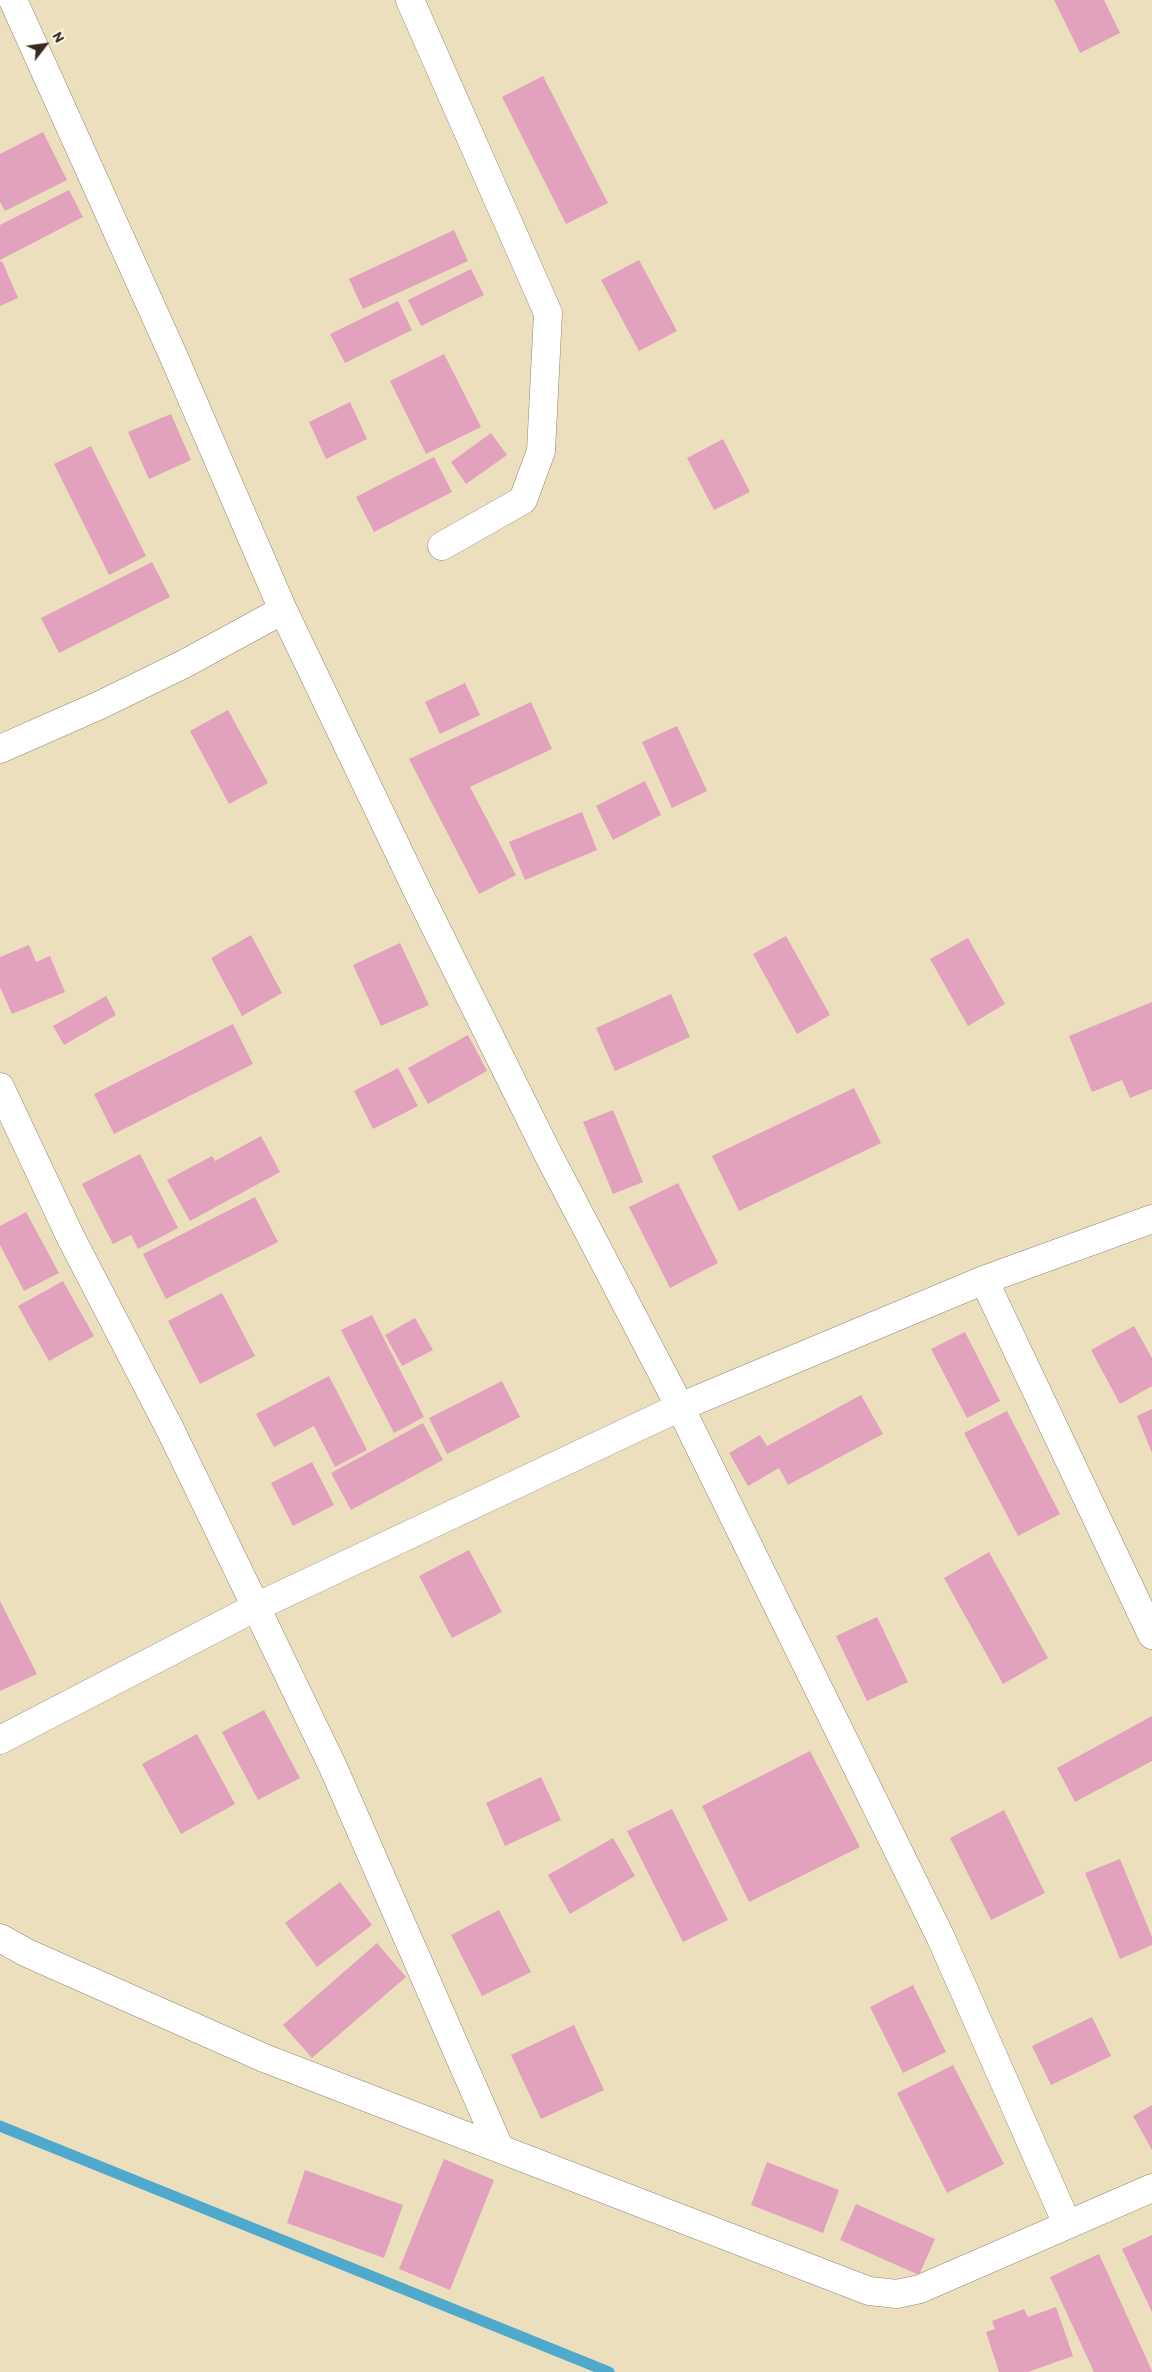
<!DOCTYPE html>
<style>
body{margin:0}
#map{position:relative;width:1152px;height:2372px;overflow:hidden;background:#ecdfbe;font-family:Itim,sans-serif}
canvas{display:block}
.north{position:absolute;left:20px;top:20px;width:50px;height:50px;-webkit-text-stroke:4px #fbf7ec;paint-order:stroke;rotate:60deg;font-size:14px;font-weight:700;line-height:20px;text-align:center;color:#3b2a1e}
.north::after{content:'';display:block;margin:auto;width:18px;height:22px;background:#3b2a1e;clip-path:polygon(50% 0,100% 100%,50% 72%,0 100%)}
</style>
<div id="map">
<canvas width="1152" height="2372"></canvas>
<div class="north">N</div>
</div>
<script>
const ctx = document.querySelector('canvas').getContext('2d');
ctx.lineJoin = 'round';
const poly = rows => new Path2D(rows.map(r => 'M' + r).join(''));
function stroke(path, color, width, dash) { ctx.strokeStyle = color; ctx.lineWidth = width; ctx.lineCap = dash ? 'butt' : 'round'; ctx.setLineDash(dash || []); ctx.stroke(path); }
function paint(path, color) { ctx.fillStyle = color; ctx.fill(path, 'evenodd'); }
const stream = poly([
 [0,2126,609,2372]
]);
const building = poly([
 [1054,0,1104,0,1120,33,1080,53],
 [543,76,608,203,566,224,502,97],
 [43,132,67,180,5,211,0,202,0,154],
 [69,190,83,217,0,260,0,225],
 [454,230,468,261,363,309,349,279],
 [639,260,677,331,639,351,601,280],
 [2,261,18,298,0,306,0,262],
 [471,269,484,295,421,326,408,300],
 [398,301,412,330,345,363,330,334],
 [444,354,481,427,426,454,390,381],
 [350,402,367,439,326,459,309,422],
 [171,414,191,460,149,479,128,432],
 [491,433,507,455,466,484,451,462],
 [723,439,750,492,714,510,687,458],
 [91,446,146,556,109,575,54,464],
 [434,457,452,492,374,532,356,497],
 [152,562,170,597,59,653,41,618],
 [465,683,480,715,440,734,425,702],
 [531,702,552,749,470,787,516,875,479,894,409,759],
 [228,710,268,783,229,804,190,731],
 [677,726,707,791,672,808,642,742],
 [645,781,661,815,613,840,596,806],
 [582,812,597,850,525,880,509,842],
 [251,935,282,993,242,1016,211,958],
 [786,936,830,1015,797,1034,753,954],
 [968,938,1005,1004,968,1026,930,959],
 [400,943,429,1005,381,1026,353,965],
 [29,945,36,962,50,956,65,992,12,1014,0,987,0,957],
 [671,994,690,1037,615,1071,596,1028],
 [106,996,116,1015,64,1045,53,1026],
 [1152,1002,1152,1089,1130,1098,1122,1080,1092,1092,1069,1036],
 [233,1024,253,1064,114,1134,94,1094],
 [468,1035,487,1071,428,1104,408,1068],
 [398,1068,418,1106,373,1129,354,1091],
 [854,1088,881,1143,739,1211,712,1156],
 [613,1110,643,1182,613,1194,583,1122],
 [261,1136,280,1172,190,1221,167,1180,212,1156,215,1161],
 [140,1154,178,1228,138,1249,131,1235,113,1244,82,1184],
 [678,1183,718,1263,670,1288,629,1207],
 [255,1197,278,1242,166,1299,143,1254],
 [26,1212,59,1273,24,1291,0,1245,0,1226],
 [63,1281,94,1336,49,1361,18,1306],
 [222,1293,255,1356,200,1384,168,1321],
 [372,1315,424,1417,394,1433,341,1330],
 [415,1318,433,1350,402,1366,385,1335],
 [1134,1326,1152,1358,1152,1386,1120,1404,1091,1350],
 [965,1332,1000,1401,967,1418,931,1349],
 [329,1376,367,1450,335,1467,314,1426,274,1447,256,1414],
 [502,1381,520,1417,447,1454,429,1418],
 [861,1395,883,1434,788,1485,779,1468,748,1486,729,1453,760,1435,767,1446],
 [1152,1409,1152,1453,1137,1416],
 [1007,1411,1060,1514,1018,1536,964,1433],
 [423,1423,443,1460,351,1510,331,1473],
 [312,1462,334,1505,293,1526,271,1483],
 [469,1550,502,1612,452,1638,419,1576],
 [989,1552,1048,1658,1003,1684,944,1578],
 [0,1601,37,1674,0,1691],
 [877,1617,908,1682,867,1701,836,1636],
 [264,1710,300,1778,258,1800,222,1732],
 [1152,1716,1152,1761,1075,1802,1057,1768],
 [197,1734,235,1804,181,1834,142,1764],
 [810,1751,860,1847,749,1902,702,1806],
 [541,1777,561,1820,505,1846,486,1803],
 [672,1809,728,1920,683,1942,627,1831],
 [1004,1810,1045,1893,991,1920,950,1838],
 [613,1838,635,1876,570,1914,548,1875],
 [1120,1859,1152,1937,1152,1945,1120,1959,1085,1873],
 [340,1882,372,1925,317,1967,285,1923],
 [499,1910,531,1972,482,1996,451,1935],
 [377,1943,406,1977,312,2058,283,2025],
 [913,1985,946,2052,903,2073,870,2007],
 [1092,2017,1111,2056,1051,2085,1032,2046],
 [574,2025,604,2090,541,2119,511,2055],
 [953,2065,1004,2164,947,2193,897,2093],
 [1152,2105,1152,2150,1133,2116],
 [444,2159,494,2180,450,2290,399,2269],
 [767,2162,839,2190,823,2233,751,2205],
 [305,2170,403,2205,384,2258,287,2223],
 [856,2204,935,2239,919,2275,840,2240],
 [1152,2235,1152,2312,1122,2249],
 [1099,2254,1152,2371,1152,2372,1094,2372,1050,2277],
 [1056,2307,1073,2356,1028,2372,999,2372,986,2332,995,2329,992,2321,1024,2309,1028,2317]
]);
const minor = poly([
 [13,0,173,355,283,610,417,890,549,1156,680,1407,941,1938,1067,2224],
 [410,0,548,313,541,451,523,500,442,546],
 [0,749,98,706,184,664,283,610],
 [0,1087,70,1236,171,1431,333,1767,499,2147],
 [984,1280,1152,1635],
 [0,1740,256,1607,680,1407,984,1280,1152,1219],
 [0,1938,27,1953,264,2058,869,2291,897,2294,920,2289,1152,2188]
]);
stroke(stream, '#4fa9cd', 11);
paint(building, '#e2a2bd');
stroke(minor, '#94846e', 29);
stroke(minor, '#fff', 28);
</script>
